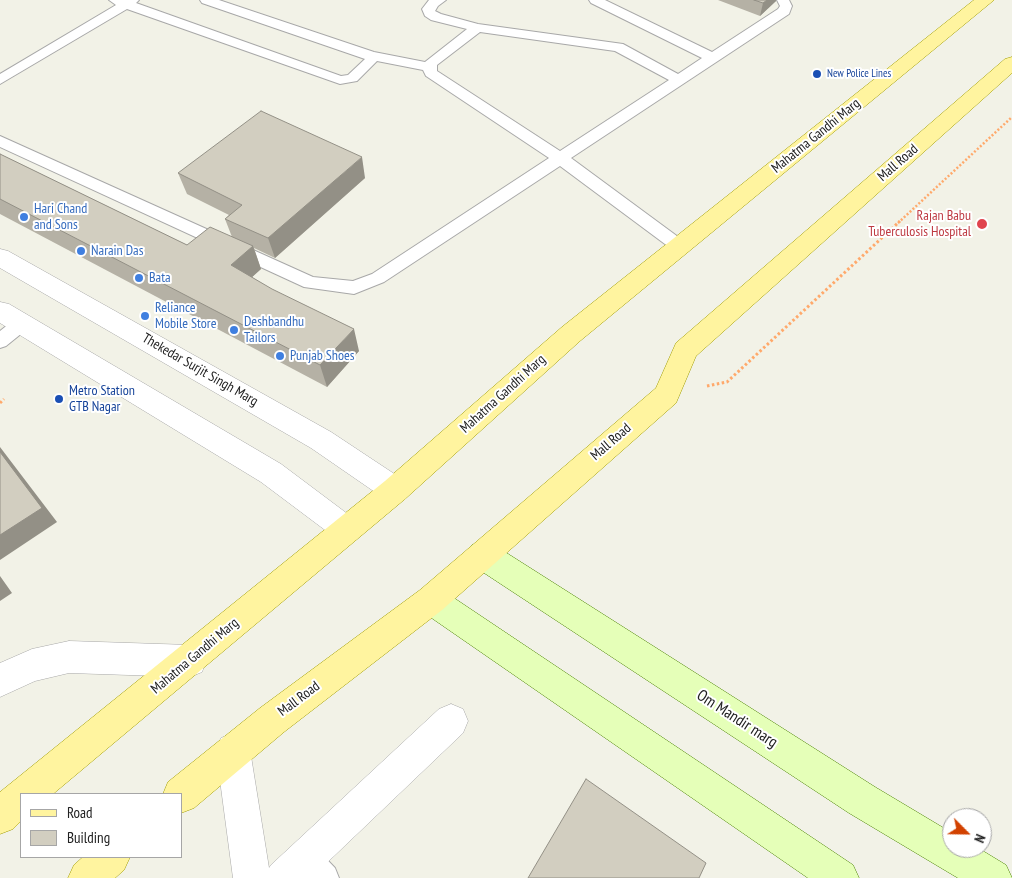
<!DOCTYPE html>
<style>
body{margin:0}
#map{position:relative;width:1012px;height:878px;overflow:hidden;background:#f2f2e7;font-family:"PT Sans Narrow",sans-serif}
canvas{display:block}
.legend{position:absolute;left:20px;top:793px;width:162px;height:65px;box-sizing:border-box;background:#fff;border:1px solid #a6a6a6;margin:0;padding:6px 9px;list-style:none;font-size:15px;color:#212121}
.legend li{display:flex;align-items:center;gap:10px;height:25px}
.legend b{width:25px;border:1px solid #a6a6a6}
.north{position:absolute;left:942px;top:808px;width:50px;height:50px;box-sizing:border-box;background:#fff;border:1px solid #a6a6a6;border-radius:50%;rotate:113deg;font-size:14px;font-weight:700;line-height:20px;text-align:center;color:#212121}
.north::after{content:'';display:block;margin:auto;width:18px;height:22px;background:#d24200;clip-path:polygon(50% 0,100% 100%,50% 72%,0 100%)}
</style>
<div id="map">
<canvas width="1012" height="878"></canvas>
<ul class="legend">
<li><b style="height:6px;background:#fff49f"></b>Road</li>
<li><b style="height:14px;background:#d2cec0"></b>Building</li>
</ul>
<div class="north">N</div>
</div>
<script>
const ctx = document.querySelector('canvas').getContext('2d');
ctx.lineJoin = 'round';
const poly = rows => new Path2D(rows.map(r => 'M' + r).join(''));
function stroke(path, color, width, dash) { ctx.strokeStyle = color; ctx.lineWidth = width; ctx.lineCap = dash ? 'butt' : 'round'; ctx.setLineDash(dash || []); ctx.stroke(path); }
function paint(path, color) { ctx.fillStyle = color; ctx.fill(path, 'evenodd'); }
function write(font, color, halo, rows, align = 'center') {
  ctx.font = font + ' "PT Sans Narrow",sans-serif'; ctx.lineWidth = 4; ctx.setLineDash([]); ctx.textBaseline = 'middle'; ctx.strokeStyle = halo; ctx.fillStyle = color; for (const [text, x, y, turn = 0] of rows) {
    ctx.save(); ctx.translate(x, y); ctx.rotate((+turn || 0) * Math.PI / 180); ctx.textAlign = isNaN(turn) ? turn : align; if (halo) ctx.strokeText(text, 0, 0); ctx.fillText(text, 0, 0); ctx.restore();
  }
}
const pathFar1 = poly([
 [898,223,1012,117]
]);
const path = poly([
 [707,386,727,382,900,221],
 [0,403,4,399]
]);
const service = poly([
 [109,0,139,0,136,3,341,76,348,75,365,59,202,3,200,0,219,0,374,52,425,62,467,29,431,20,425,16,422,9,429,0,446,0,438,6,435,11,441,14,478,24,623,44,678,74,702,58,591,3,589,0,605,0,712,52,778,9,780,6,777,0,789,0,792,6,789,14,571,158,685,242,687,246,685,250,679,252,673,250,560,166,384,282,354,294,304,287,0,147,0,136,313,277,353,281,372,274,549,158,426,76,423,70,377,61,357,81,340,84,127,9,0,84,0,74,116,5,109,0],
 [480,32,615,51,669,80,560,151,437,71,437,65,480,32],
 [21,317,27,319,30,324,27,329,6,346,0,348,0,331,15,319,21,317],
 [306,845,316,848,335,868,339,878,306,878,296,868,293,858,296,848,306,845]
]);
const minor = poly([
 [69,641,190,645,202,650,206,661,202,672,190,677,69,673,35,681,0,697,0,663,32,649,69,641],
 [451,704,463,709,468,721,463,733,311,878,233,878,216,750,221,738,233,733,245,738,250,750,269,868,271,865,439,709,451,704]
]);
const tertiary = poly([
 [0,249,8,251,331,432,405,481,409,490,405,499,395,503,385,499,311,448,0,268,0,249],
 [0,302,9,304,281,464,357,521,362,530,357,539,347,543,337,539,261,482,0,323,0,302]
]);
const secondary = poly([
 [483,541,494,545,875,787,952,833,952,848,978,848,1006,865,1012,878,958,878,849,813,472,565,468,555,472,545,483,541],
 [431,585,442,590,853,865,859,878,808,878,420,610,415,600,420,590,431,585]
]);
const primary = poly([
 [974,0,994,0,580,341,405,499,53,794,21,794,21,821,13,829,0,834,0,792,385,481,562,327,974,0],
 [1012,57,1012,73,696,356,676,403,442,610,284,732,194,808,181,813,181,794,163,794,168,782,260,708,420,590,656,388,676,343,1005,59,1012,57],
 [83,857,130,857,124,870,115,878,68,878,74,865,83,857]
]);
const wall = poly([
 [718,0,776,0,776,1,760,16],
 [0,154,187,245,232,237,225,219,229,215,187,194,178,173,365,178,275,258,254,248,261,269,252,277,359,351,327,387,0,214]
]);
const shadedWall = poly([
 [767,0,776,0,776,1,760,16,763,3],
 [362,157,365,178,275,258,268,238],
 [253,246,261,269,240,288,231,265],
 [354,329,359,351,327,387,320,365],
 [0,447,57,522,0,560],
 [0,576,12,593,0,601]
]);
const building = poly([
 [754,0,767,0,763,3,754,0],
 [261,111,362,157,268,238,225,219,242,205,178,173,261,111],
 [0,154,187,245,210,227,253,246,231,265,272,289,354,329,320,365,0,199,0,154],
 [0,452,42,508,0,535,0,452],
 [586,779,706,863,699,878,528,878,586,779]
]);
const markers = [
 [817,74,5,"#1a4fb4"],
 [24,217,5,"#3f7fe0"],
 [982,224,6,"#e0444e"],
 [81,251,5,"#3f7fe0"],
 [139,278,5,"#3f7fe0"],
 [145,316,5,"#3f7fe0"],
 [234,330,5,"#3f7fe0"],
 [280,356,5,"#3f7fe0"],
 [59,399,5,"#1a4fb4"]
];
const farTransitnames = [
 ["New Police Lines",827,74]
];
const streetNames = [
 ["Mahatma Gandhi Marg",816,136,-39],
 ["Mall Road",898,163,-41],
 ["Thekedar Surjit Singh Marg",200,370,30],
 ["Mahatma Gandhi Marg",503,394,-42],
 ["Mall Road",611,442,-41],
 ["Mahatma Gandhi Marg",195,656,-40],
 ["Mall Road",299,699,-37]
];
const shopNames = [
 ["Hari Chand",34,209],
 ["and Sons",34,225],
 ["Narain Das",91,251],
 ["Bata",149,278],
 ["Reliance",155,308],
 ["Mobile Store",155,324],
 ["Deshbandhu",244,322],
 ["Tailors",244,338],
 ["Punjab Shoes",290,356]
];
const healthNames = [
 ["Rajan Babu",971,216],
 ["Tuberculosis Hospital",971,232]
];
const transitNames = [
 ["Metro Station",69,391],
 ["GTB Nagar",69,407]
];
const nearStreetnames = [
 ["Om Mandir marg",737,719,33]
];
stroke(service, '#a8a8a8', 2);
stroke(minor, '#a8a8a8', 1);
stroke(tertiary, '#a8a8a8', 1);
stroke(secondary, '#4a8000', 1);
stroke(primary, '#9e9b00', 1);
stroke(pathFar1, '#ffa96b', 2.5, [2, 2]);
stroke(path, '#ffa96b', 3, [2.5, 2.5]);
paint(service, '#fff');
paint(minor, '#fff');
paint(tertiary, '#fff');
paint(secondary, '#e5ffb8');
paint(primary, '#fff49f');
paint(wall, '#b5b1a5');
paint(shadedWall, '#939086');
paint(building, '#d2cec0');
stroke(building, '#939086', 1);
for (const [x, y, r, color] of markers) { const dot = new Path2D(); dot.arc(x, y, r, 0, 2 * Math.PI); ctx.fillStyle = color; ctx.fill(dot); stroke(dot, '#fff', 2); }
write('11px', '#164399', '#fff', farTransitnames, 'left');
write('14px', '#212121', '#fff', streetNames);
write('14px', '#366cbe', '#fff', shopNames, 'left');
write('14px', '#be3a42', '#fff', healthNames, 'right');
write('14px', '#164399', '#fff', transitNames, 'left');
write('16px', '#212121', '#fff', nearStreetnames);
</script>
